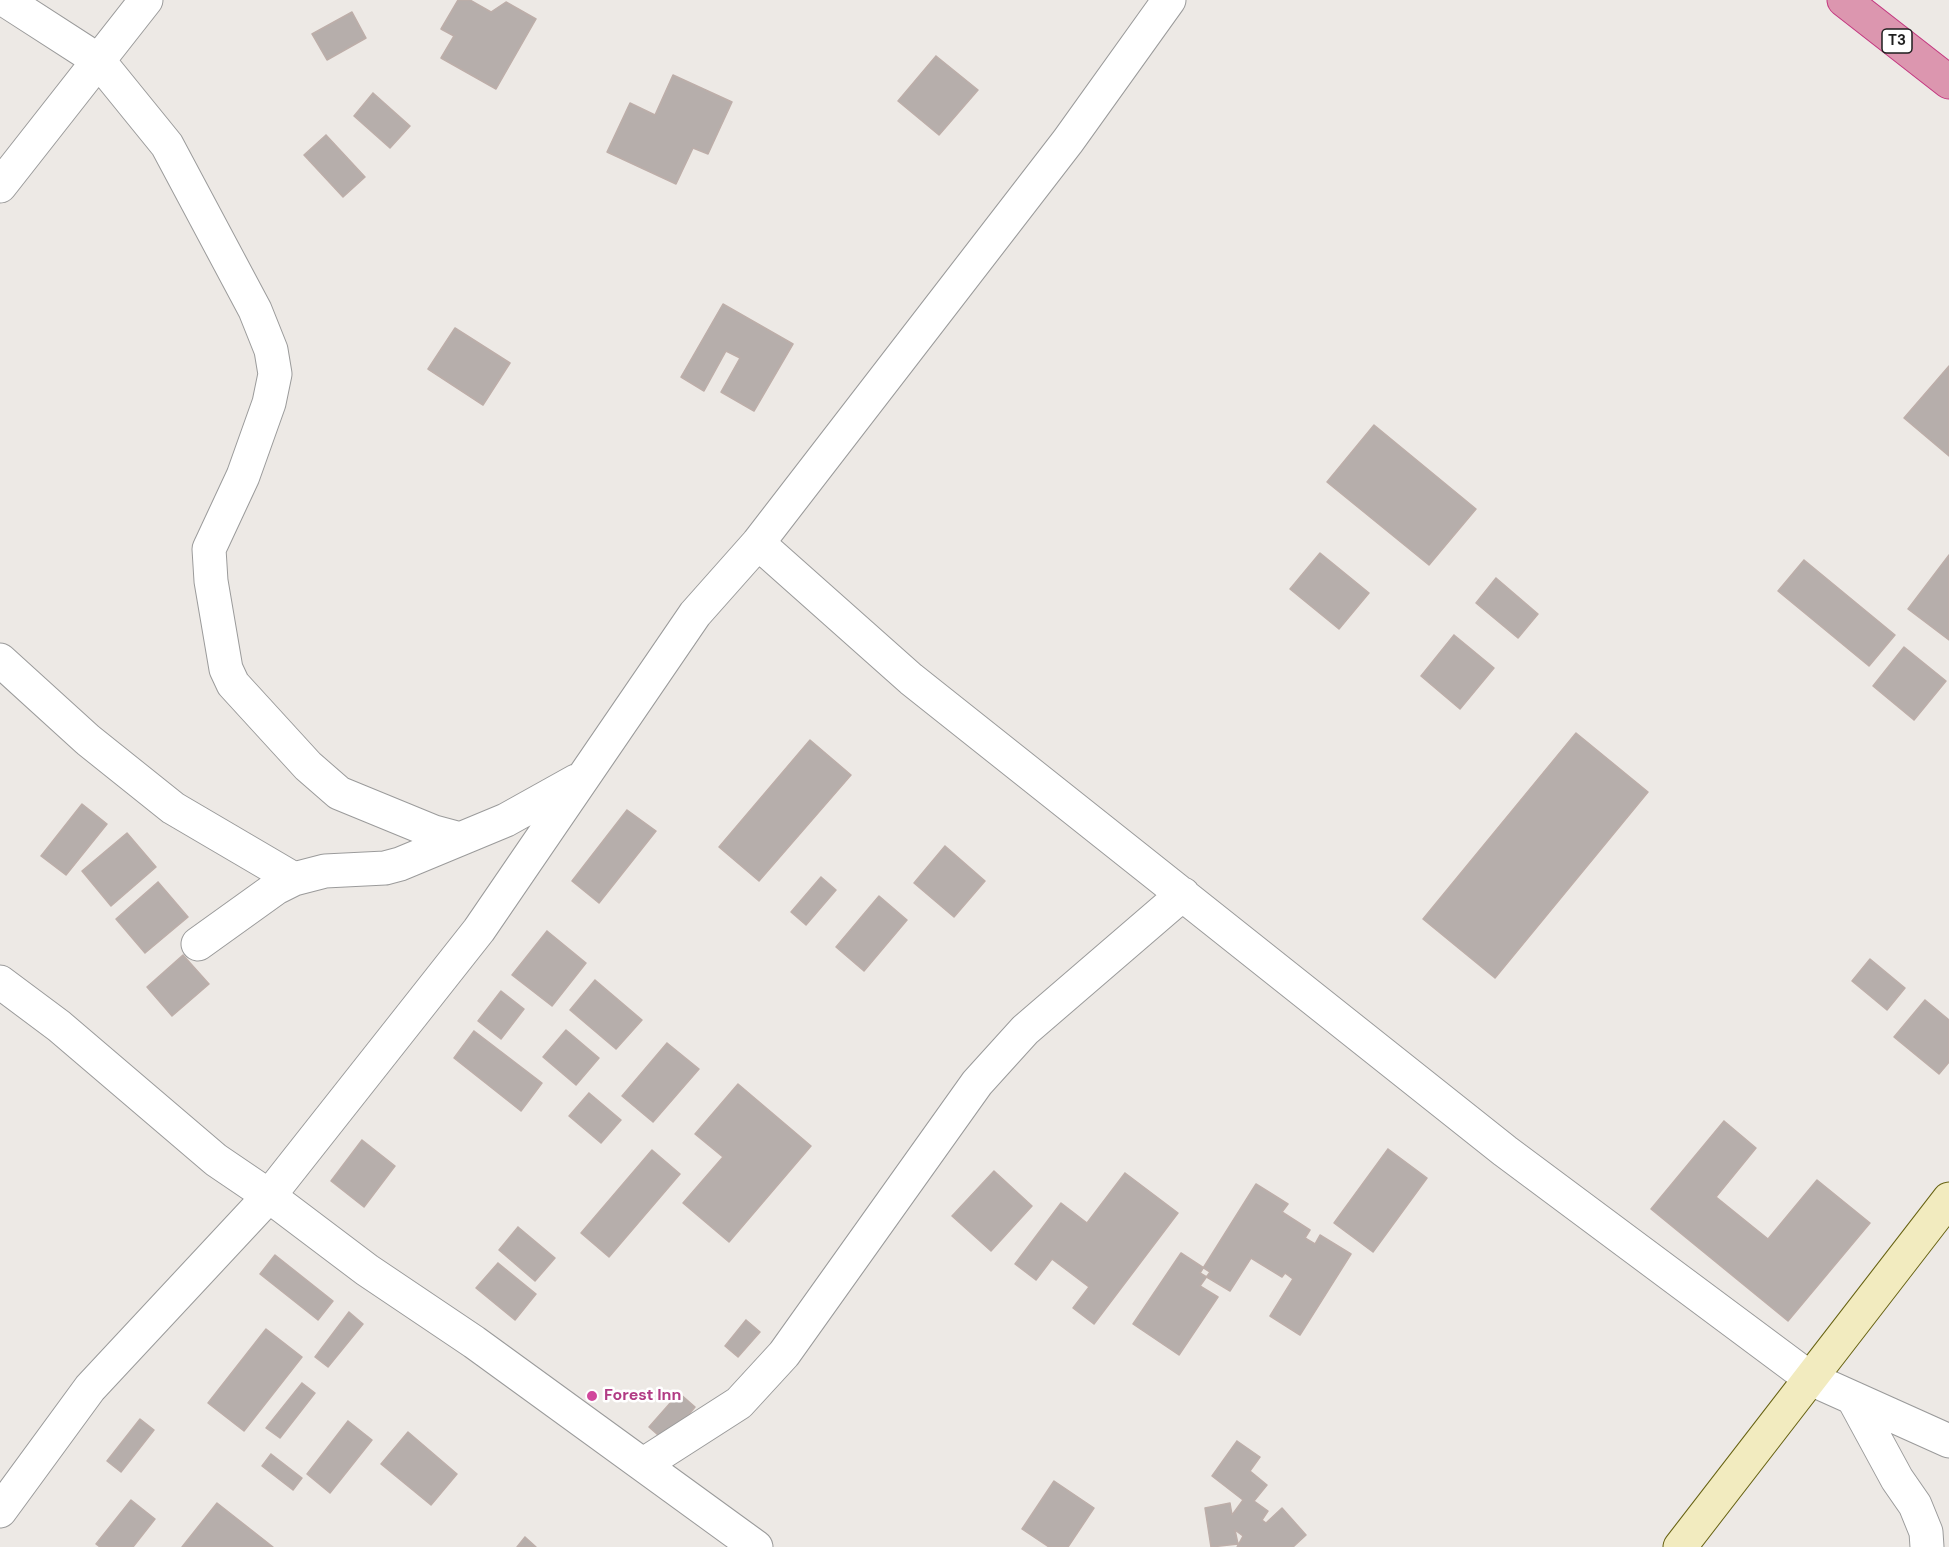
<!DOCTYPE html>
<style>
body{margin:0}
canvas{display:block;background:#ede9e5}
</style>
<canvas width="1949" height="1547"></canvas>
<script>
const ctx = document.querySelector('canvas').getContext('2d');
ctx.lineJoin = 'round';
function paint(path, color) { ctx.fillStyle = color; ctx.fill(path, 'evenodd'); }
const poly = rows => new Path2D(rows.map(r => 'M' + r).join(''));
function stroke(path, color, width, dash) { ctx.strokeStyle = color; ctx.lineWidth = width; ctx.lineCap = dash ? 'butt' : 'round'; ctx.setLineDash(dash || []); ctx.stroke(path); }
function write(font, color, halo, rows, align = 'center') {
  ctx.font = font + ' "DM Sans",sans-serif'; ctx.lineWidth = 5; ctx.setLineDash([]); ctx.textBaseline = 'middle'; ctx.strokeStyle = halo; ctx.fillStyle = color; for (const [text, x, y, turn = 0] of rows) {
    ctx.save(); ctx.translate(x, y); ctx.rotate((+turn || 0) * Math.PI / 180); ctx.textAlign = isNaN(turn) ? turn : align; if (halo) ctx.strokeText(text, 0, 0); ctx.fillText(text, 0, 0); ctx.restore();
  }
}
const building = poly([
 [458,0,470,0,491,12,506,2,536,19,496,89,441,58,454,36,441,29,458,0],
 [352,12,366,38,327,60,312,34,352,12],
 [936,56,978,90,939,135,898,101,936,56],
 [673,75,732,102,708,154,693,148,676,184,607,152,630,103,655,115,673,75],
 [373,93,410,126,390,148,354,116,373,93],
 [326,135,365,177,343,197,304,155,326,135],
 [723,304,793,344,754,411,721,392,740,358,726,351,704,391,681,377,723,304],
 [455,328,510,363,483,405,428,369,455,328],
 [1949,366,1949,456,1904,418,1949,366],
 [1374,425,1476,509,1429,565,1327,482,1374,425],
 [1320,553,1369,593,1339,629,1290,589,1320,553],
 [1949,555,1949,640,1908,609,1949,555],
 [1804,560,1895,635,1869,666,1778,591,1804,560],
 [1496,578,1538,614,1518,638,1476,603,1496,578],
 [1454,635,1494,668,1460,709,1421,676,1454,635],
 [1904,647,1946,681,1914,720,1873,686,1904,647],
 [1576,733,1648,792,1495,978,1423,919,1576,733],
 [810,740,851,775,759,881,719,847,810,740],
 [82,804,107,824,66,875,41,856,82,804],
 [627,810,656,831,599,903,572,881,627,810],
 [127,833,156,867,111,906,82,871,127,833],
 [945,846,985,881,954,917,914,883,945,846],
 [821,877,836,890,806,925,791,912,821,877],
 [158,882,188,917,145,953,116,919,158,882],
 [879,896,907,920,864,971,836,947,879,896],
 [547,931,586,963,552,1006,512,975,547,931],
 [183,955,209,984,172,1016,147,987,183,955],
 [1870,959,1905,988,1887,1010,1852,981,1870,959],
 [595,980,642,1020,616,1049,570,1010,595,980],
 [501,991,524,1009,501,1039,478,1021,501,991],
 [1925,1000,1949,1020,1949,1062,1939,1074,1894,1037,1925,1000],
 [566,1030,599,1058,576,1085,543,1057,566,1030],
 [474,1031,542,1083,521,1111,454,1058,474,1031],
 [667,1043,699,1069,653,1122,622,1096,667,1043],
 [738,1084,811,1146,729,1242,683,1203,723,1157,695,1134,738,1084],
 [589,1093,621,1120,601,1143,569,1116,589,1093],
 [1724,1121,1756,1148,1716,1197,1768,1239,1817,1180,1870,1223,1788,1321,1651,1209,1724,1121],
 [362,1140,395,1166,364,1207,331,1181,362,1140],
 [1388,1149,1427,1178,1373,1252,1334,1223,1388,1149],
 [652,1150,680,1174,609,1257,581,1233,652,1150],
 [994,1171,1032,1206,991,1251,952,1216,994,1171],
 [1125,1173,1178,1213,1094,1324,1073,1308,1089,1287,1052,1259,1036,1280,1015,1264,1061,1203,1087,1223,1125,1173],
 [1256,1184,1288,1204,1282,1212,1310,1230,1305,1238,1315,1244,1320,1235,1351,1254,1300,1335,1270,1316,1293,1279,1285,1273,1282,1277,1251,1258,1230,1291,1200,1273,1256,1184],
 [518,1227,555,1258,535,1281,499,1250,518,1227],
 [1181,1253,1210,1272,1200,1286,1218,1297,1179,1355,1133,1324,1181,1253],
 [275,1255,333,1301,318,1320,260,1274,275,1255],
 [498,1263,536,1294,515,1320,476,1288,498,1263],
 [349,1312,363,1324,328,1367,315,1357,349,1312],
 [746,1320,760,1332,738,1357,725,1346,746,1320],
 [266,1329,302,1357,244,1431,208,1403,266,1329],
 [302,1383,315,1393,280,1438,266,1428,302,1383],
 [679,1393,695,1407,666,1442,649,1427,679,1393],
 [140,1419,154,1430,121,1472,107,1461,140,1419],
 [348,1421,372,1440,330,1493,307,1474,348,1421],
 [408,1432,457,1474,431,1505,381,1464,408,1432],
 [1237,1441,1260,1457,1250,1471,1267,1485,1254,1501,1268,1511,1262,1520,1266,1523,1282,1508,1306,1535,1293,1547,1237,1547,1243,1536,1235,1530,1238,1544,1211,1547,1205,1508,1230,1503,1232,1515,1243,1500,1212,1476,1237,1441],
 [271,1454,302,1478,293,1490,262,1466,271,1454],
 [1054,1481,1094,1508,1068,1547,1049,1547,1022,1529,1054,1481],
 [131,1500,155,1519,133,1547,100,1547,96,1544,131,1500],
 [217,1503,273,1547,182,1547,217,1503],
 [525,1537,536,1547,517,1547,525,1537]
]);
const street = poly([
 [5,0,98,60,167,145,255,310,271,350,275,374,269,403,243,476,209,549,211,581,226,669,233,684,308,766,339,793,434,832,460,839],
 [0,186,146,0],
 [758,543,911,679,1505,1151,1811,1379,1949,1441],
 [0,660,88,740,173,808,294,879],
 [198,944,276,888,294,879,325,871,385,868,400,864,506,820,576,781],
 [0,982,59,1026,216,1160,269,1196,367,1270,474,1342,756,1547],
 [1853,1398,1897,1479,1915,1505,1926,1532,1927,1547],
 [644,1464,739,1403,784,1354,977,1083,1025,1030,1183,894],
 [0,1511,90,1388,269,1196,479,930,695,614,758,543,1068,141,1169,0]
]);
const secondary = poly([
 [1680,1547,1949,1199]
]);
const highway = poly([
 [1844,0,1949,82]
]);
const markers = [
 [592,1396,6,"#d1479c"]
];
const shields = [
 [1897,41,30]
];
const shieldNames = [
 ["T3",1897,41]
];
const hotelNames = [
 ["Forest Inn",604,1396]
];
paint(building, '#b6aeab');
stroke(building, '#bdaea9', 1.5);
stroke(street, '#9b9b9b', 35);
stroke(secondary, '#676212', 35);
stroke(highway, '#c43981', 35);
stroke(street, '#fff', 33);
stroke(secondary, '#f2ebbf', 33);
stroke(highway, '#dc96af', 33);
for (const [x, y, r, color] of markers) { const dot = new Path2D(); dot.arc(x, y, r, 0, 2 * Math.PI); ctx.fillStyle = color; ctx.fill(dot); stroke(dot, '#fff', 2); }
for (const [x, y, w] of shields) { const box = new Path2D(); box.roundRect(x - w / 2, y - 12, w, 24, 4.5); ctx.fillStyle = '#fff'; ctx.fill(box); stroke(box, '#1e1e1e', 1.5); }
write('bold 15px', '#1e1e1e', null, shieldNames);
write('bold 16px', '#b23c85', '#fff', hotelNames, 'left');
</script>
